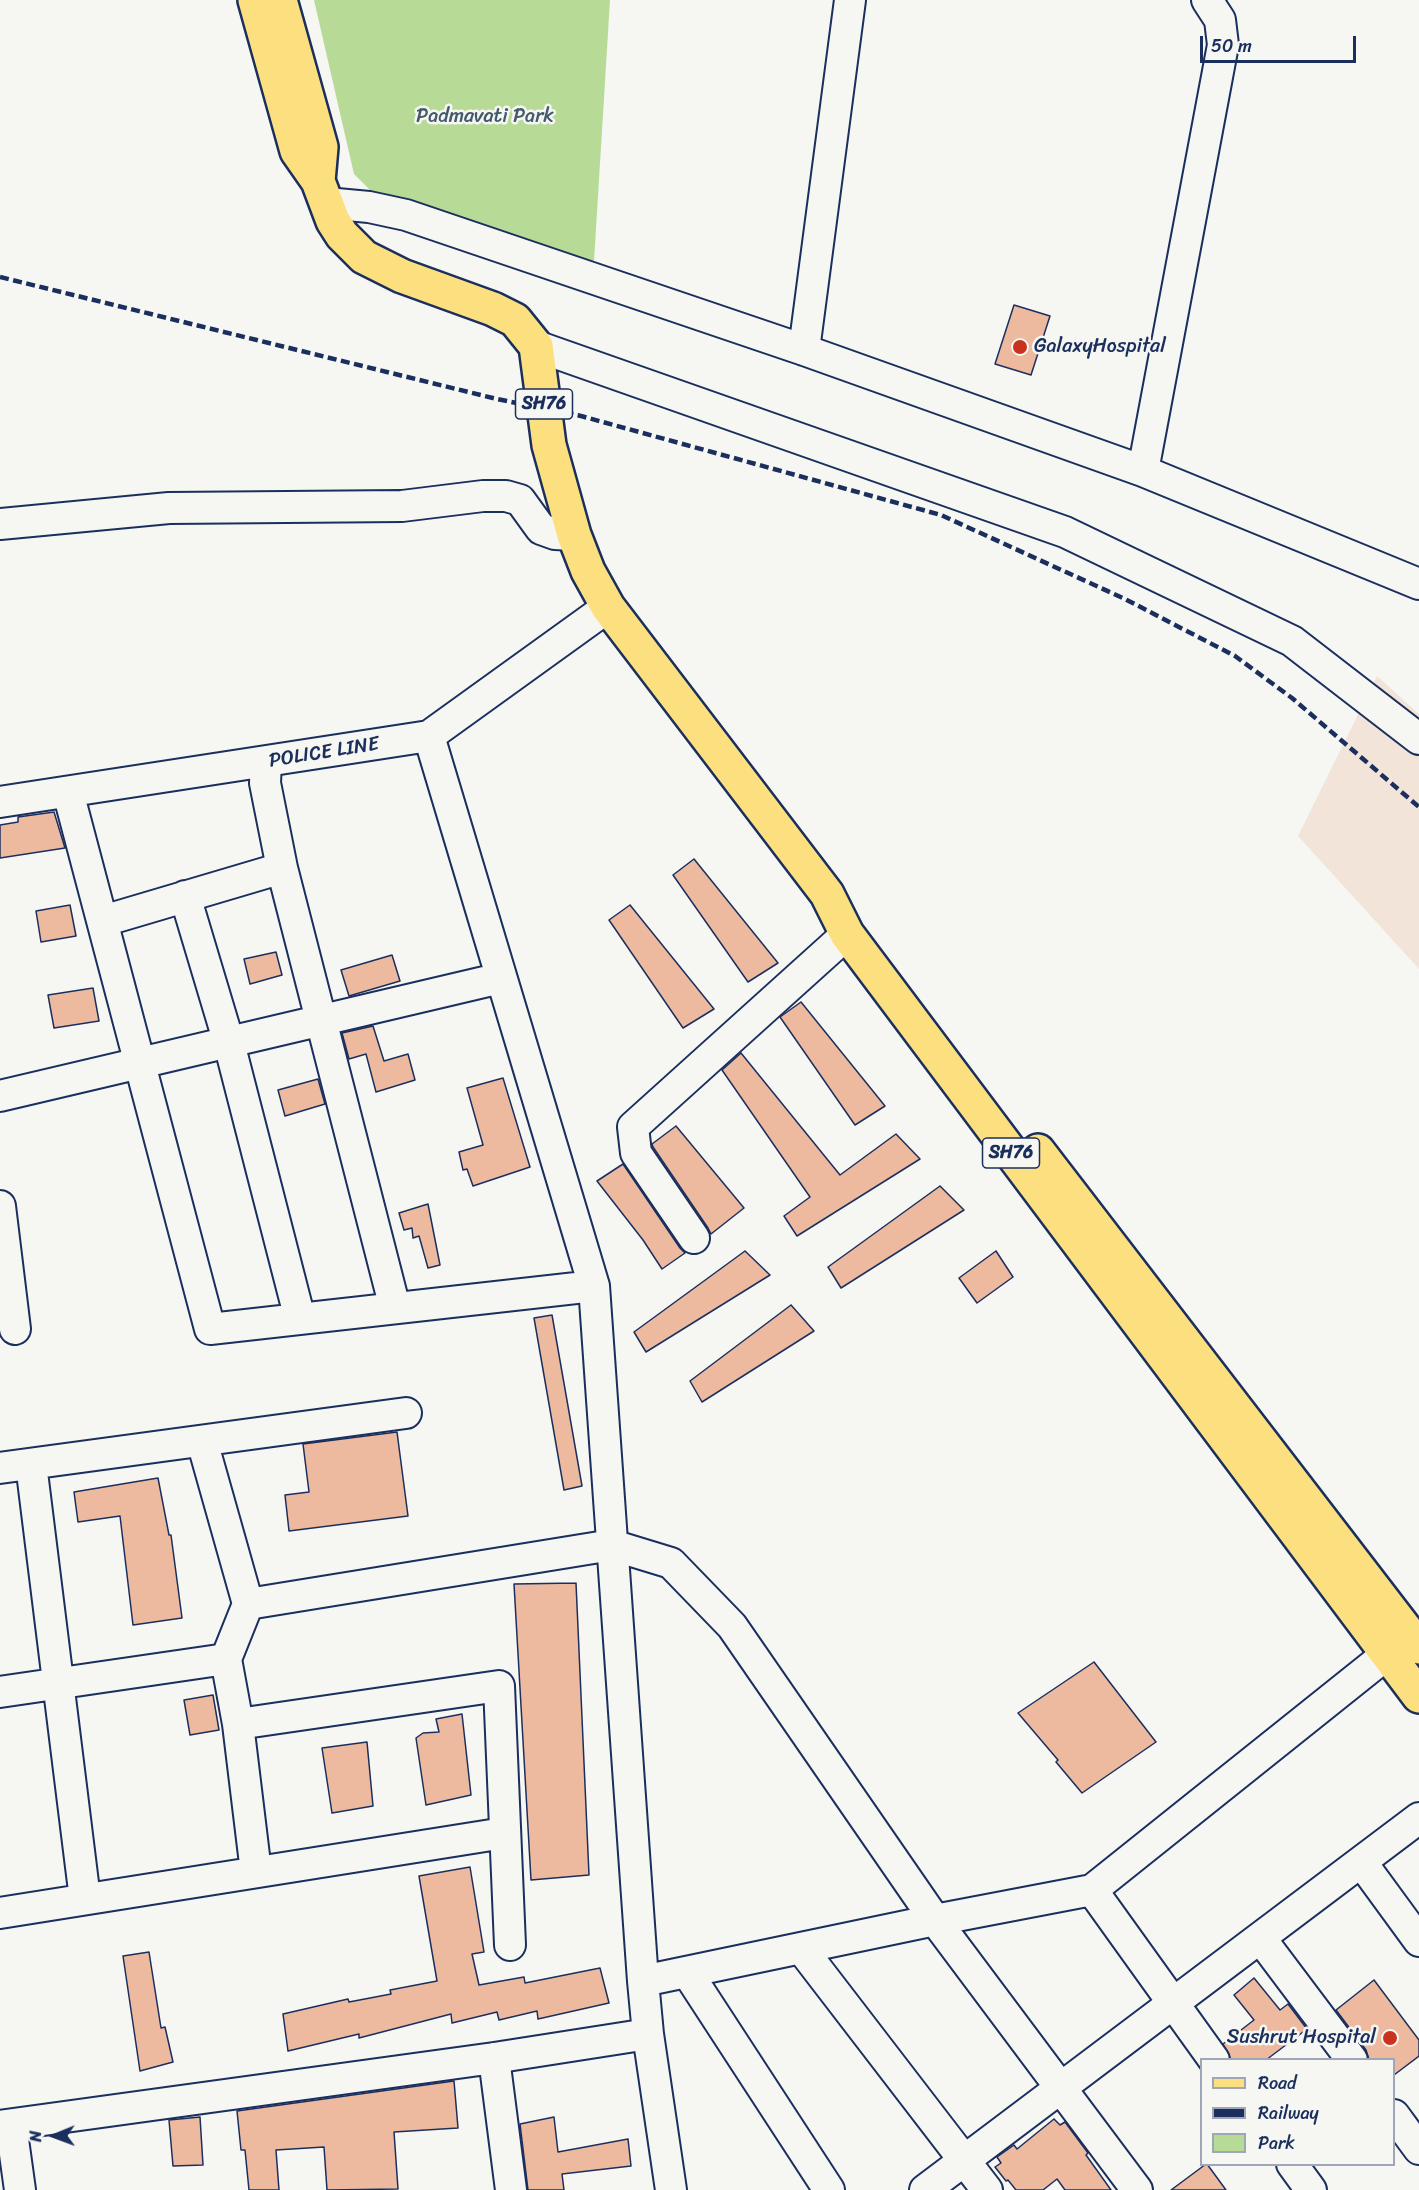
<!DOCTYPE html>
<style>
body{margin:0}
#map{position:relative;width:1419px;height:2190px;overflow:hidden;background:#f6f6f2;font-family:Sriracha,sans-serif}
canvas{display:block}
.legend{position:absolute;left:1200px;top:2058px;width:195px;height:108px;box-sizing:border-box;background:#f6f6f2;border:2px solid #9ea6b7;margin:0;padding:8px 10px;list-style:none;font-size:18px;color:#1b2f5e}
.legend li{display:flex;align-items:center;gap:12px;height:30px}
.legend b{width:30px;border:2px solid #9ea6b7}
.north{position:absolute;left:24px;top:2106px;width:60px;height:60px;-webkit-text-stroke:4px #f6f6f2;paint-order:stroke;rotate:269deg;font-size:16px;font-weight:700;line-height:24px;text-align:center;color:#1b2f5e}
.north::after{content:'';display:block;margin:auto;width:21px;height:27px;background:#1b2f5e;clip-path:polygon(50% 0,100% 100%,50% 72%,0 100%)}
.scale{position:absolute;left:1200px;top:36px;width:156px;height:27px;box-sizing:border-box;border:3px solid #1b2f5e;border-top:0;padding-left:8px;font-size:18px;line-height:21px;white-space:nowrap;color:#1b2f5e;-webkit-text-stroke:4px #f6f6f2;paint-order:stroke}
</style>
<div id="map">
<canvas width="1419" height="2190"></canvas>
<ul class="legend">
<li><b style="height:8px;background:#fce080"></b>Road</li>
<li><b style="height:8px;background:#1b2f5e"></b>Railway</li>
<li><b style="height:16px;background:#b7db96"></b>Park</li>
</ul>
<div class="north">N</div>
<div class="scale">50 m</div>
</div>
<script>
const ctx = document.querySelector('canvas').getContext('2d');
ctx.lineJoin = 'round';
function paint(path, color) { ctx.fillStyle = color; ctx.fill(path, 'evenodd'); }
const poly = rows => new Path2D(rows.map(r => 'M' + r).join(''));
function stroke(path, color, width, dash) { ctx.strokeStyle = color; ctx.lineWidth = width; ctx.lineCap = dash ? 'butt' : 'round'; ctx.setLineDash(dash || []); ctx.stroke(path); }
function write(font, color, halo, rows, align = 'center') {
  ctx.font = font + ' Sriracha,sans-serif'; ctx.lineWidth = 5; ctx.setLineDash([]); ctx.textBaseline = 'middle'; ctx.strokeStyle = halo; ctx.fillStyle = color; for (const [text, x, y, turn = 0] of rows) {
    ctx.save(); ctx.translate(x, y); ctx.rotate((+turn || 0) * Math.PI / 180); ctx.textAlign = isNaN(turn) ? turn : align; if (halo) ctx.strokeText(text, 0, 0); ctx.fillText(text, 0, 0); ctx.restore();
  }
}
const built = poly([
 [1377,676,1419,714,1419,969,1298,836]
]);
const green = poly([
 [314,0,610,0,594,261,397,217,354,174]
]);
const building = poly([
 [1014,305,1050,316,1031,375,995,364,1014,305],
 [54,812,65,848,0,858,0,825,18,822,18,817,54,812],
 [694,859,778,963,748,982,673,875,694,859],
 [70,905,76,936,41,942,36,911,70,905],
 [630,905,714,1009,683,1028,609,920,630,905],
 [276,952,282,975,250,984,244,959,276,952],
 [392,955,400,981,349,996,341,970,392,955],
 [93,988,99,1021,54,1028,48,995,93,988],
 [801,1002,885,1106,855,1125,780,1017,801,1002],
 [373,1026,384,1061,408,1054,415,1080,376,1092,366,1054,349,1059,342,1033,373,1026],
 [741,1053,840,1175,896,1134,920,1159,797,1236,784,1216,810,1197,722,1070,741,1053],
 [503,1078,530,1167,473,1186,467,1169,463,1170,459,1152,483,1145,467,1088,503,1078],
 [318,1079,325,1104,285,1116,278,1090,318,1079],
 [676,1126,744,1208,711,1234,708,1228,653,1147,652,1144,676,1126],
 [623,1164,680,1248,685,1253,662,1269,643,1240,597,1181,623,1164],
 [940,1186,964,1210,841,1288,828,1267,940,1186],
 [428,1204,440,1265,428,1268,419,1236,413,1238,412,1228,404,1230,399,1213,428,1204],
 [745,1251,770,1275,646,1352,634,1332,745,1251],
 [996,1251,1013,1277,977,1303,959,1278,996,1251],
 [791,1305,814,1331,702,1402,690,1381,791,1305],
 [552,1315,582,1486,564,1490,534,1318,552,1315],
 [397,1432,408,1516,289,1531,285,1495,309,1492,303,1444,397,1432],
 [158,1478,169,1535,171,1535,182,1618,133,1625,120,1516,78,1522,74,1492,158,1478],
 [576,1583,589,1875,531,1880,514,1584,576,1583],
 [1094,1662,1156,1742,1082,1793,1056,1762,1058,1760,1018,1713,1094,1662],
 [213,1695,219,1730,190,1735,184,1700,213,1695],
 [462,1714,471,1795,426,1805,416,1738,423,1733,439,1732,436,1719,462,1714],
 [367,1742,373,1806,332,1813,322,1748,367,1742],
 [470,1867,484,1952,472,1954,479,1985,524,1977,525,1983,600,1968,609,2003,538,2019,537,2011,499,2020,497,2012,452,2023,451,2014,359,2038,359,2034,288,2051,283,2014,348,1999,349,2002,391,1994,390,1990,437,1981,419,1876,470,1867],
 [149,1952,161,2028,165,2027,173,2062,140,2071,123,1956,149,1952],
 [1254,1978,1280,2010,1288,2004,1307,2029,1266,2060,1231,2060,1223,2044,1254,2020,1234,1995,1254,1978],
 [1374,1980,1419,2040,1419,2056,1394,2075,1394,2060,1369,2060,1366,2050,1336,2010,1374,1980],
 [454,2081,458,2128,394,2132,398,2189,327,2190,324,2147,276,2150,279,2190,249,2190,245,2150,241,2150,237,2111,454,2081],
 [200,2117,203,2165,173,2166,169,2120,200,2117],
 [554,2117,558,2152,628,2139,631,2166,562,2174,564,2190,528,2190,520,2124,554,2117],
 [1054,2119,1060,2125,1065,2122,1088,2153,1086,2155,1111,2190,1065,2190,1057,2179,1043,2190,1016,2190,1008,2180,1006,2181,995,2167,1001,2163,997,2157,1014,2145,1017,2149,1054,2119],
 [1207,2164,1226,2190,1171,2190,1206,2164,1207,2164]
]);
const minor = poly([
 [326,203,369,207,406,215,804,350,1143,471,1419,584],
 [536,346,1065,532,1292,641,1419,739],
 [804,350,850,0],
 [1143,471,1223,45,1220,20,1207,0],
 [0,524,169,508,402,506,483,496,506,496,520,500,541,529,555,534,574,535],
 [429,736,594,1286,643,1981,648,2034,671,2190],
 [266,762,265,783,282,868],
 [68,792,210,1329,594,1286],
 [0,802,429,736,608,607],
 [185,896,229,1043,300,1319],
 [103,921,282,868,395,1308],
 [0,1096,501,978],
 [0,1206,15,1329],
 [694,1238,636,1153,633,1127,847,934],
 [202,1441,248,1604],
 [31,1464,85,1899],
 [0,1468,406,1413],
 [226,1659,238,1724,256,1872],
 [0,1692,226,1659,248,1604,612,1545,671,1563,732,1626,935,1920,1137,2190],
 [238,1724,499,1686,510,1945],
 [1362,1863,1419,1941],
 [1092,1890,1214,2060],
 [0,1913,504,1833],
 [1261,1939,1352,2060],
 [801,1948,987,2190],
 [687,1972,829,2190],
 [643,1981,935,1920,1092,1890,1406,1639],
 [494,2058,511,2190],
 [1394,2115,1419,2149],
 [11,2125,20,2190],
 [0,2126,494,2058,648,2034],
 [1292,2164,1311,2190],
 [925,2190,1419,1818]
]);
const major = poly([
 [255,0,297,151,318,181,333,221,342,235,364,257,402,276,493,309,515,320,536,346,549,445,574,535,588,571,608,607,827,894,847,934,1419,1696],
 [280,0,321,147,318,181],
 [1038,1151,1419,1647]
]);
const rail = poly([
 [0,277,497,399,581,416,941,515,1125,599,1235,656,1292,698,1419,807]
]);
const markers = [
 [1020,347,8,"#c8321e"],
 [1390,2038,8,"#c8321e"]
];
const shields = [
 [544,404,57],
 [1011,1153,57]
];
const shieldNames = [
 ["SH76",544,404],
 ["SH76",1011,1153]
];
const parkNames = [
 ["Padmavati Park",485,117]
];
const poiNames = [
 ["GalaxyHospital",1034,347],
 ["Sushrut Hospital",1376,2038,"right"]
];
const streetNames = [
 ["POLICE LINE",324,753,-9]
];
paint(built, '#f3e4d9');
paint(green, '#b7db96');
paint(building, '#edba9f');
stroke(building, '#1b2f5e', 1.5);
stroke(minor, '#1b2f5e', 34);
stroke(major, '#1b2f5e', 38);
stroke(minor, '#f6f6f2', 30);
stroke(major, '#fce080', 33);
stroke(rail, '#1b2f5e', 4.5, [9, 4.5]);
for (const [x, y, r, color] of markers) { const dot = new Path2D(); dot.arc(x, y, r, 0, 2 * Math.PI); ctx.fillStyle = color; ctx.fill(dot); stroke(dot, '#f6f6f2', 2); }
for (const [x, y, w] of shields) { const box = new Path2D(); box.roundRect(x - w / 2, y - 15, w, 30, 4.5); ctx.fillStyle = '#f6f6f2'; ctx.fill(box); stroke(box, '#1b2f5e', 1.5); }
write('bold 18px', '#1b2f5e', null, shieldNames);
write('20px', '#425a6c', '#f6f6f2', parkNames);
write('20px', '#1b2f5e', '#f6f6f2', poiNames, 'left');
write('20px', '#1b2f5e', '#f6f6f2', streetNames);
</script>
